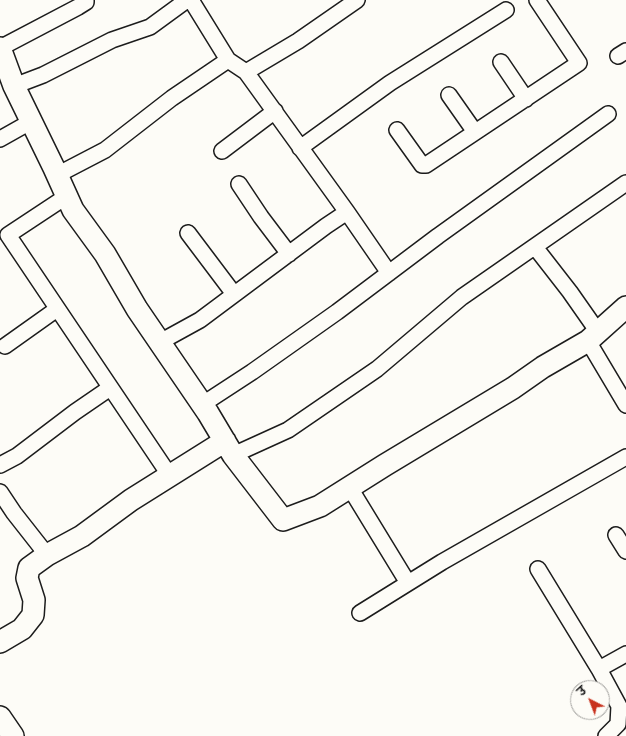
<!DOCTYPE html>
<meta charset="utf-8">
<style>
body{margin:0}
#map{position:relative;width:626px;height:736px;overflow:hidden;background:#fdfcf7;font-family:Mynerve,"Playpen Sans Deva",sans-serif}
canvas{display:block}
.north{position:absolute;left:570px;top:680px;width:40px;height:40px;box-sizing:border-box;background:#fdfcf7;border:1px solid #a3a29f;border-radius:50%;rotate:318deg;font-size:11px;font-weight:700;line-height:16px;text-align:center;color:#1c1c1c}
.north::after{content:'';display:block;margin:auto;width:14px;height:18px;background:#c8321e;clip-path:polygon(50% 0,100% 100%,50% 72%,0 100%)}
</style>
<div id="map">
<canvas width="626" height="736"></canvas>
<div class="north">उ</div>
</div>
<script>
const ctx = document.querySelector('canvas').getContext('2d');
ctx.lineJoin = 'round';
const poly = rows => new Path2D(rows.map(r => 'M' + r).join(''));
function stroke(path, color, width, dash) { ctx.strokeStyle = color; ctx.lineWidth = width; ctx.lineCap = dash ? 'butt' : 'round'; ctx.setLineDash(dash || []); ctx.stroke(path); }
const street = poly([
 [191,0,228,60],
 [0,48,78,7,86,2,86,0],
 [618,56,626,51],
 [501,62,526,99],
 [246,72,347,212,389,273],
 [14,86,43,75,112,40,150,27,187,0],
 [449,95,475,132],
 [397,130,422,165,426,165,579,63,537,0],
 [0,139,32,121],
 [300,148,390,83,506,10],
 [222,151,275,111],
 [57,175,105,150,172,98,228,60,246,72,298,41,357,0],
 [239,184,261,217,289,254],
 [67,196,8,235,170,476],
 [188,233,234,294],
 [535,247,570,292,598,332],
 [588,341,626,405],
 [160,342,200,320,326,226,347,212],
 [5,346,57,309],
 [203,404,252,372,337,312,438,236,608,114],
 [233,455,288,430,377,369,462,297,626,183],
 [0,465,17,456,75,412,110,388],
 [350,488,408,583],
 [0,492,14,513,47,555],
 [616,535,626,551],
 [538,569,599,669,619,706,618,724,606,736],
 [360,613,442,562,626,457],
 [599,669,626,654]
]);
const secondary = poly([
 [0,48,14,86,54,168,73,210,105,254,137,309,208,413,233,455,283,520,320,506,385,465,513,388,543,367,588,341,626,307],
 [0,642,22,629,33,615,34,600,27,578,29,568,47,555,82,536,131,500,225,441],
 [0,717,13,736]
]);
stroke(street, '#1c1c1c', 18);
stroke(secondary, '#1c1c1c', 24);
stroke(street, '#fdfcf7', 15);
stroke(secondary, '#fdfcf7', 21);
</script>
